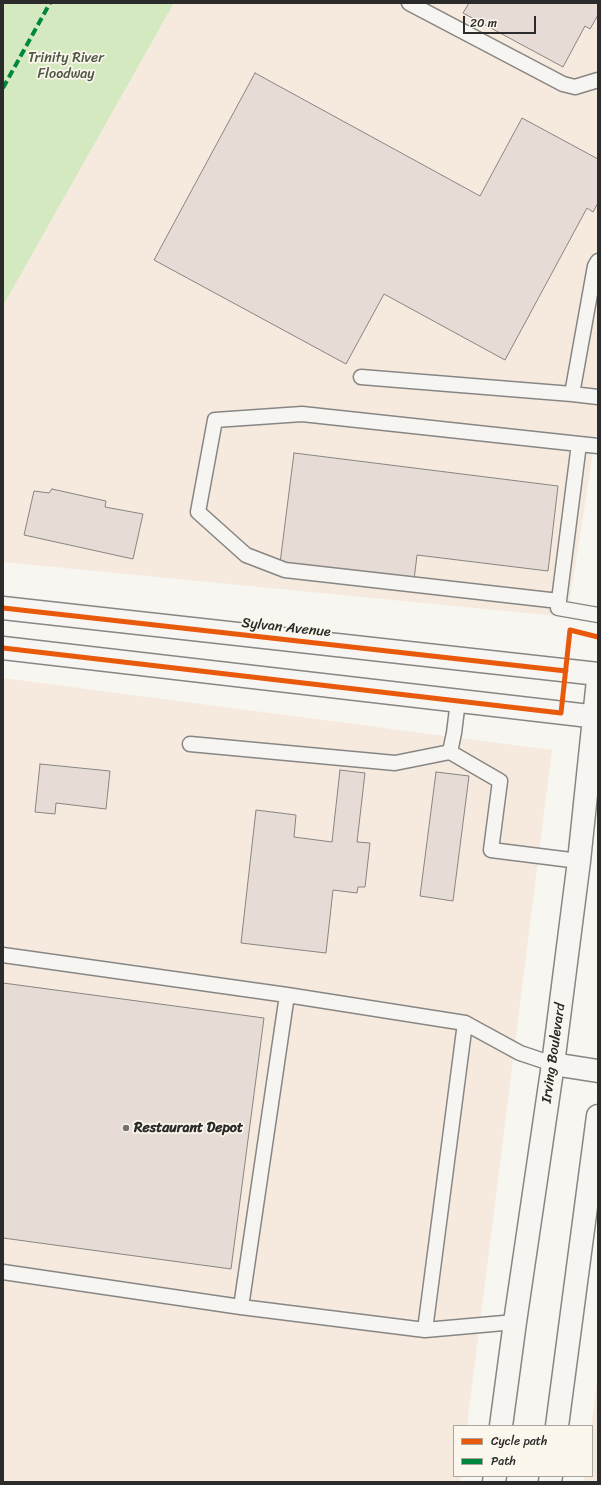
<!DOCTYPE html>
<style>
body{margin:0}
#map{position:relative;width:601px;height:1485px;overflow:hidden;background:#f8f6f0;font-family:Sriracha,sans-serif}
canvas{display:block}
.frame{position:absolute;inset:0;border:4px solid #2b2b2b;pointer-events:none}
.legend{position:absolute;left:453px;top:1425px;width:140px;height:52px;box-sizing:border-box;background:#fbf7ec;border:1px solid #a8a59f;margin:0;padding:5px 7px;list-style:none;font-size:12px;color:#2b2b2b}
.legend li{display:flex;align-items:center;gap:8px;height:20px}
.legend b{width:20px;border:1px solid #a8a59f}
.scale{position:absolute;left:463px;top:16px;width:73px;height:18px;box-sizing:border-box;border:2px solid #2b2b2b;border-top:0;padding-left:5px;font-size:12px;line-height:14px;white-space:nowrap;color:#2b2b2b;-webkit-text-stroke:3px #fbf7ec;paint-order:stroke}
</style>
<div id="map">
<canvas width="601" height="1485"></canvas>
<div class="frame"></div>
<ul class="legend">
<li><b style="height:5px;background:#e8590c"></b>Cycle path</li>
<li><b style="height:5px;background:#00873e"></b>Path</li>
</ul>
<div class="scale">20 m</div>
</div>
<script>
const ctx = document.querySelector('canvas').getContext('2d');
ctx.lineJoin = 'round';
function paint(path, color) { ctx.fillStyle = color; ctx.fill(path, 'evenodd'); }
const poly = rows => new Path2D(rows.map(r => 'M' + r).join(''));
function stroke(path, color, width, dash) { ctx.strokeStyle = color; ctx.lineWidth = width; ctx.lineCap = dash ? 'butt' : 'round'; ctx.setLineDash(dash || []); ctx.stroke(path); }
function write(font, color, halo, rows, align = 'center') {
  ctx.font = font + ' Sriracha,sans-serif'; ctx.lineWidth = 3.5; ctx.setLineDash([]); ctx.textBaseline = 'middle'; ctx.strokeStyle = halo; ctx.fillStyle = color; for (const [text, x, y, turn = 0] of rows) {
    ctx.save(); ctx.translate(x, y); ctx.rotate((+turn || 0) * Math.PI / 180); ctx.textAlign = isNaN(turn) ? turn : align; if (halo) ctx.strokeText(text, 0, 0); ctx.fillText(text, 0, 0); ctx.restore();
  }
}
const built = poly([
 [174,3,598,3,598,423,567,617,3,562,3,306],
 [3,678,552,750,467,1426,454,1426,454,1476,461,1476,460,1482,3,1482],
 [598,1374,598,1482,584,1482,585,1476,592,1476,591,1426]
]);
const green = poly([
 [3,3,174,3,3,306]
]);
const building = poly([
 [469,3,598,3,598,15,590,29,585,26,563,67,463,13,469,3],
 [255,73,480,196,522,118,598,159,598,203,593,212,587,208,505,360,384,294,346,364,154,260,255,73],
 [294,453,558,486,548,571,417,555,414,580,280,563,294,453],
 [52,489,106,501,105,507,143,514,133,559,24,535,34,491,49,493,52,489],
 [40,764,110,771,106,809,56,803,55,814,35,812,40,764],
 [340,770,365,773,357,842,370,843,365,887,358,887,357,893,333,890,326,953,241,943,256,810,296,815,294,837,332,842,340,770],
 [436,772,469,776,453,901,420,896,436,772],
 [3,983,264,1018,231,1269,3,1238,3,983]
]);
const lane = poly([
 [409,3,563,84,575,87,598,80],
 [361,377,572,394,595,266,598,261],
 [572,394,598,397],
 [579,444,558,608,598,615],
 [559,601,285,570,246,555,198,512,215,420,302,414,598,446],
 [190,744,395,763,450,752,454,733,458,701],
 [450,752,500,781,491,850,579,861],
 [3,955,287,995,465,1023,520,1053,553,1064],
 [3,1272,241,1307,425,1330,515,1322],
 [241,1307,287,995],
 [425,1330,465,1023]
]);
const secondary = poly([
 [3,608,598,674],
 [3,648,598,717],
 [553,1064,598,1071],
 [501,1426,515,1322,553,1064,579,861,598,680],
 [557,1426,598,1116],
 [494,1482,495,1476],
 [550,1482,551,1476]
]);
const quiet = poly([
 [3,88,50,3]
]);
const cycleway = poly([
 [3,608,566,671],
 [3,648,561,713,570,630,598,637]
]);
const markers = [
 [126,1128,4,"#737270"]
];
const parkNames = [
 ["Trinity River",66,58],
 ["Floodway",66,74]
];
const streetNames = [
 ["Sylvan Avenue",286,628,6],
 ["Irving Boulevard",554,1053,-82]
];
const poiNames = [
 ["Restaurant Depot",134,1128]
];
paint(built, '#f6eadf');
paint(green, '#d5e9c0');
paint(building, '#e7dcd5');
stroke(building, '#878684', 1);
stroke(lane, '#878684', 17);
stroke(secondary, '#878684', 25);
stroke(lane, '#f6f5f1', 14);
stroke(secondary, '#f6f5f1', 22);
stroke(quiet, '#00873e', 4, [8, 4]);
stroke(cycleway, '#e8590c', 5);
for (const [x, y, r, color] of markers) { const dot = new Path2D(); dot.arc(x, y, r, 0, 2 * Math.PI); ctx.fillStyle = color; ctx.fill(dot); stroke(dot, '#fbf7ec', 1.5); }
write('14px', '#4e5846', '#fbf7ec', parkNames);
write('14px', '#2b2b2b', '#fbf7ec', streetNames);
write('bold 14px', '#2b2b2b', '#fbf7ec', poiNames, 'left');
</script>
